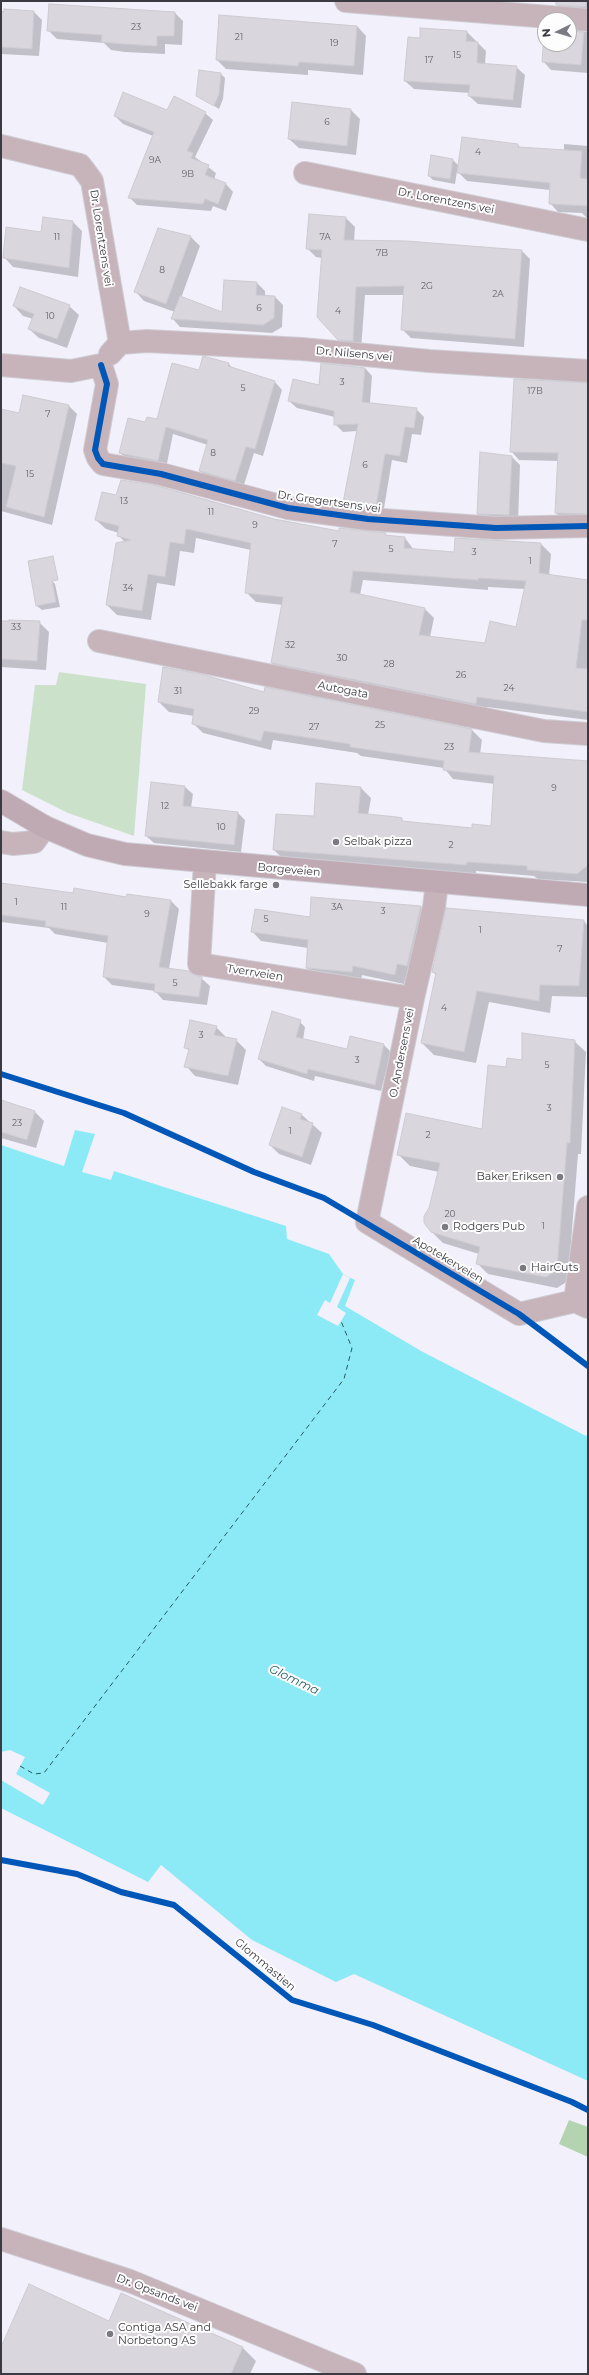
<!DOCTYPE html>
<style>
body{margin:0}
#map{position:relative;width:589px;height:2375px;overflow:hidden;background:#f2f0fa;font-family:Montserrat,sans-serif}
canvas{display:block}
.frame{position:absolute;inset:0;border:2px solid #3b3a42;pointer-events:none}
.north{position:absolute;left:537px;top:12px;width:40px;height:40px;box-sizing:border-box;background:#fdfdfd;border:1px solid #afafb2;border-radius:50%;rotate:265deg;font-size:11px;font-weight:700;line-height:16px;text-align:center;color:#3b3a42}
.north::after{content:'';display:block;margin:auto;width:14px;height:18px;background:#7b7a82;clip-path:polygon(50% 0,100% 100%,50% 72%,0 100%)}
</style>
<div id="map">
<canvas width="589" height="2375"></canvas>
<div class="frame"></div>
<div class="north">N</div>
</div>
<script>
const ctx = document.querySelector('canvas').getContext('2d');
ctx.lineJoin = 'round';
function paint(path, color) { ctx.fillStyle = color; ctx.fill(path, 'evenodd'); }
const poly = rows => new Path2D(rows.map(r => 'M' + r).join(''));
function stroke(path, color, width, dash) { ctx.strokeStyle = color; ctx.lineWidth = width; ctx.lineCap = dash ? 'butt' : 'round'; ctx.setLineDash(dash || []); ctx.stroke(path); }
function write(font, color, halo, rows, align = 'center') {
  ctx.font = font + ' Montserrat,sans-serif'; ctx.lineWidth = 4; ctx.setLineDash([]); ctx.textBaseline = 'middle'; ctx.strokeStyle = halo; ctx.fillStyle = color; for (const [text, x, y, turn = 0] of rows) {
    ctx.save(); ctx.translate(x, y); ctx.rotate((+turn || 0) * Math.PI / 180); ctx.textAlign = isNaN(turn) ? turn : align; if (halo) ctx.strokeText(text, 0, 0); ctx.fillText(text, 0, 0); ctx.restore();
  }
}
const green = poly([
 [59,672,146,684,134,836,68,813,22,790,35,685,56,685]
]);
const forest = poly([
 [569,2120,588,2127,588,2157,559,2144]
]);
const water = poly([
 [75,1130,95,1134,82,1172,111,1180,114,1171,286,1226,287,1239,329,1254,343,1274,355,1280,345,1306,421,1351,586,1436,588,1433,588,2081,354,1974,336,1982,252,1940,161,1865,148,1882,1,1808,1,1145,64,1166]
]);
const pier = poly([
 [343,1274,350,1278,337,1307,346,1313,338,1326,317,1315,325,1300,330,1303],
 [10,1750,25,1757,16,1774,50,1793,43,1805,1,1780,1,1752]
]);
const shadow = poly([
 [557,1,588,1,588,16,566,13,557,5],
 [1,11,34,12,42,20,39,56,1,54],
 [175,13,183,21,182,45,165,44,165,54,125,52,111,50,104,43,57,39,48,30],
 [357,26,366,36,363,75,308,70,308,75,226,69,217,60],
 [421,29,467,32,486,51,485,64,516,67,525,75,521,108,478,104,469,96,470,93,414,89,405,81,421,39],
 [569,31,588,32,588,73,551,70,543,61,545,36,545,44,569,44],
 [221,74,225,78,223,99,219,109,197,95],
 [351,110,360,119,356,155,299,148,289,139],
 [167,111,205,113,213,120,195,157,216,173,214,180,226,184,233,192,226,211,213,206,211,211,137,205,129,197,153,136,123,124,115,116],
 [564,144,588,146,588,219,582,213,558,212,550,203,550,190,467,181,457,171,455,184,433,180,429,176,431,156,453,160,459,166,518,145,521,148,564,150],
 [346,218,355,227,354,241,521,250,530,259,524,347,411,338,402,329,404,295,365,295,361,350,348,349,339,339,322,258,316,257,307,248],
 [73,222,82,231,78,277,13,267,4,257,42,233],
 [158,229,191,237,200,246,181,298,223,313,257,283,265,291,265,296,275,297,283,305,282,327,272,333,180,327,172,318,175,312,144,301,135,291],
 [14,306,69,306,79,315,67,348,39,338,29,329,33,319,23,316],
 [204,358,229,364,233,369,275,382,282,390,263,456,254,453,243,488,208,478,200,471,208,445,173,434,166,468,128,460,120,453,146,424,158,421,200,371],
 [365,368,372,376,370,403,416,409,424,417,421,435,412,434,407,463,392,460,383,514,351,510,344,503,357,431,343,432,335,424,335,417,297,408,289,401],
 [588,384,588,523,565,522,556,513,559,461,519,460,511,451],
 [24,397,69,406,77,414,52,525,1,511,1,411,20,414],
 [512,457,520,465,518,523,486,522,478,514],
 [117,496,274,519,339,532,385,534,388,537,405,538,414,550,455,553,541,544,551,554,549,576,588,581,588,720,487,707,485,714,281,672,272,663,283,605,256,602,246,592,251,550,196,538,194,553,180,551,175,586,157,583,151,620,117,615,107,605,125,542,119,536,119,533,106,529,96,520],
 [363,580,488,590,488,587,525,589,517,628,486,645,430,637,434,618,424,608,360,595],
 [51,580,55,584,60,607,42,610,37,606],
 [1,621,39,622,49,632,46,670,1,667],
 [266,689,472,730,482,740,480,754,588,762,588,882,538,879,534,876,476,871,476,875,284,860,274,850,315,817,317,785,361,788,371,798,368,815,401,819,404,822,473,829,492,827,495,784,453,779,444,768,361,756,357,753,273,740,271,750,203,733,193,723,194,716,169,712,159,702,265,693],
 [152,783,185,787,193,794,191,808,238,813,245,820,241,852,154,843,146,836],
 [1,884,74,894,171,901,179,909,169,969,201,978,210,986,207,1005,163,1000,155,991,112,985,104,977,108,943,55,934,49,928,1,922],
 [312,898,421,907,430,916,417,975,407,973,404,984,362,975,361,981,316,977,307,968,308,948,261,941,252,931,311,918],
 [584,921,588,926,588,997,552,996,550,1013,489,1002,476,1063,434,1055,422,1043,436,975,433,972],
 [298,1020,305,1027,303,1040,348,1050,384,1045,391,1052,381,1091,315,1076,314,1081,266,1066,259,1059],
 [216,1027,225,1036,225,1038,236,1040,246,1050,238,1085,195,1076,186,1066,189,1051,185,1047],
 [574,1041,586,1052,581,1154,578,1154,568,1281,557,1288,488,1274,477,1263,479,1254,443,1243,432,1232,430,1209,439,1172,410,1166,398,1154,483,1130,507,1068],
 [1,1101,35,1112,44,1121,36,1148,1,1138],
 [282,1109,302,1115,322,1133,311,1165,279,1154,270,1145],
 [109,2322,243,2348,256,2361,250,2374,1,2374,1,2350]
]);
const ferry = poly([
 [20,1766,34,1774,44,1773,344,1379,352,1348,341,1321]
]);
const building = poly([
 [556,1,586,1,586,7,556,5,556,1],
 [49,4,175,12,174,36,157,36,157,46,123,44,101,42,102,35,47,31,49,4],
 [4,9,34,11,32,49,1,47,1,11,4,12,4,9],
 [219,15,357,26,354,66,299,62,298,66,216,60,219,15],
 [420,28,467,31,466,41,478,42,477,63,517,66,513,100,468,96,470,85,404,81,408,37,420,38,420,28],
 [569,31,584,32,581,65,542,62,544,35,545,44,569,44,569,31],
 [199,70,221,73,219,94,214,106,196,96,199,70],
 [123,92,167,110,174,96,206,112,187,151,193,153,191,158,209,165,205,175,226,183,218,204,205,199,203,204,128,198,154,132,114,116,123,92],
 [292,102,351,109,347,146,288,139,292,102],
 [462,137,518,144,518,147,582,151,580,178,588,179,588,206,549,204,550,183,457,173,462,137],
 [431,155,453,159,450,179,428,176,431,155],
 [309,214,346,217,344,240,406,241,522,250,515,339,401,330,404,286,356,287,353,341,338,340,317,317,322,250,306,249,309,214],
 [43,217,73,221,69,268,3,258,6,227,41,232,43,217],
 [158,228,191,236,166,304,134,292,158,228],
 [224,280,257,282,256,295,275,296,274,318,263,325,171,319,180,296,222,312,224,280],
 [20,287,70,305,57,339,28,329,34,314,13,306,20,287],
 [203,356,229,363,228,366,275,381,255,449,246,447,235,481,199,471,208,440,166,427,158,461,119,453,128,418,145,422,147,417,157,419,172,363,199,370,203,356],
 [321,363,365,368,362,402,417,408,414,428,405,427,400,456,385,454,376,507,343,503,358,424,334,425,334,411,288,401,293,379,319,385,321,363],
 [514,379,588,383,588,514,555,513,558,453,510,452,514,379],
 [23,395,69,405,44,517,6,507,16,466,1,463,1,409,19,413,23,395],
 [480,452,512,456,509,515,477,514,480,452],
 [121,480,158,486,274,519,339,531,339,528,386,533,385,535,405,537,404,548,454,552,455,538,541,543,539,573,588,580,588,620,582,620,576,668,588,669,588,712,477,697,476,704,271,663,283,597,245,593,251,543,186,529,184,544,170,542,165,577,148,574,142,611,106,605,116,543,131,540,117,536,119,526,95,520,102,492,116,495,121,480],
 [353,571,478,580,479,578,526,581,516,627,490,621,485,643,419,635,425,608,350,592,353,571],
 [53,556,58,580,52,581,56,602,36,606,28,561,53,556],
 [9,620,40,621,37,661,1,659,1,621,9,621,9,620],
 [163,667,201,674,264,692,265,687,472,729,469,752,588,761,588,865,577,874,527,870,527,866,467,862,466,865,273,850,276,814,314,816,316,783,361,787,358,813,397,817,402,818,402,821,472,828,472,824,491,826,494,776,443,770,444,761,350,747,350,744,264,731,261,741,192,724,194,709,158,702,163,667],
 [151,782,185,786,183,806,238,812,234,845,145,836,151,782],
 [1,883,73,893,74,888,126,897,127,894,171,900,159,967,189,971,192,974,202,977,199,997,154,992,155,984,103,977,108,936,45,926,46,921,1,915,1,883],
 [311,897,421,906,407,966,397,964,395,975,353,966,352,972,306,968,308,940,251,932,255,909,310,917,311,897],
 [446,908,584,920,579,986,540,985,539,1001,477,991,464,1052,421,1043,436,973,432,972,446,908],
 [272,1011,301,1020,296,1037,347,1049,350,1036,384,1044,375,1085,308,1069,307,1074,258,1059,272,1011],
 [190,1020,217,1026,214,1035,237,1039,228,1076,184,1067,189,1049,184,1048,190,1020],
 [522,1033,575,1040,570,1143,567,1143,557,1270,546,1277,476,1264,480,1247,431,1232,424,1223,424,1216,429,1208,440,1163,397,1155,406,1113,482,1129,488,1065,506,1067,507,1058,522,1060,522,1033],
 [1,1100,35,1111,27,1140,1,1132,1,1100],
 [282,1107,302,1114,300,1119,313,1123,302,1157,269,1145,282,1107],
 [29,2284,109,2321,121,2293,243,2347,231,2374,1,2374,1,2347,29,2284]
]);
const minor = poly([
 [346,1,588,20],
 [1,146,80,165,92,181,120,343,110,354],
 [305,173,588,230],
 [120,343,147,341,302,349,429,361,588,371],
 [1,365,71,371,101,365],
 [101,365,107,384,95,450,98,458,103,464,161,474,288,508,368,519,496,528,588,526],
 [99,641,544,731,588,734],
 [1,842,13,844,34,842,45,827],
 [205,862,199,964,413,998],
 [437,883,434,907,413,998,367,1222,519,1314,575,1301,588,1307],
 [575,1301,588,1207],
 [1,2239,130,2281,355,2374]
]);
const major = poly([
 [1,801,45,827,87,845,125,854,588,895]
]);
const cycleway = poly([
 [101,365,107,384,95,450,98,458,103,464,161,474,288,508,368,519,496,528,588,526],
 [1,1074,124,1113,254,1172,324,1198,519,1314,588,1366],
 [1,1860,77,1874,121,1892,174,1905,292,2000,373,2025,572,2102,588,2110]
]);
const markers = [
 [336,842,4,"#7b7a82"],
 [276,885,4,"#7b7a82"],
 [560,1177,4,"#7b7a82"],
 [445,1227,4,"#7b7a82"],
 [523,1268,4,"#7b7a82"],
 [110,2334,4,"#7b7a82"]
];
const numberNames = [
 ["23",136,27],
 ["21",239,37],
 ["19",334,43],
 ["15",457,55],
 ["17",429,60],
 ["6",327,122],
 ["4",478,152],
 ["9A",155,160],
 ["9B",188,174],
 ["11",57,237],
 ["7A",325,237],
 ["7B",382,253],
 ["8",162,270],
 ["2G",427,286],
 ["2A",498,294],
 ["6",259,308],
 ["4",338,311],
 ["10",50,316],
 ["3",342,382],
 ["5",243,388],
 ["17B",535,391],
 ["7",48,414],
 ["8",213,453],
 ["6",365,465],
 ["15",30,474],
 ["13",124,501],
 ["11",211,512],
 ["9",255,525],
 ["7",335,544],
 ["5",391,549],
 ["3",474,552],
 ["1",530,561],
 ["34",128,588],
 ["33",16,627],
 ["32",290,645],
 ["30",342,658],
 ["28",389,664],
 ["26",461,675],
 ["24",509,688],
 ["31",178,691],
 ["29",254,711],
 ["25",380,725],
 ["27",314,727],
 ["23",449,747],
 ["9",554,788],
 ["12",165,806],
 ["10",221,827],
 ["2",451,845],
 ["1",16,902],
 ["11",64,907],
 ["3A",337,907],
 ["3",383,911],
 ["9",147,914],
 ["5",266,919],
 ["1",480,930],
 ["7",560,949],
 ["5",175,983],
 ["4",444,1008],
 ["3",201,1035],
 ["3",357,1060],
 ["5",547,1065],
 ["3",549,1108],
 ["23",17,1123],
 ["1",290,1131],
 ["2",428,1135],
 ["20",450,1214],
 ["1",543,1226]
];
const streetNames = [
 ["Dr. Lorentzens vei",446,201,11],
 ["Dr. Lorentzens vei",101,238,81],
 ["Dr. Nilsens vei",354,354,5],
 ["Dr. Gregertsens vei",329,502,8],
 ["Autogata",343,690,11],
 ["Borgeveien",289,870,5],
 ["Tverrveien",255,973,9],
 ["O. Andersens vei",402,1053,-79],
 ["Apotekerveien",448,1260,31],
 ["Glommastien",265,1965,40],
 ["Dr. Opsands vei",157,2293,21]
];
const poiNames = [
 ["Selbak pizza",344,842],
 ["Sellebakk farge",268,885,"right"],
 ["Baker Eriksen",552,1177,"right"],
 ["Rodgers Pub",453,1227],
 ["HairCuts",531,1268],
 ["Contiga ASA and",118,2328],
 ["Norbetong AS",118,2341]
];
const waterNames = [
 ["Glomma",294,1680,26]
];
paint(green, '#cbe1ca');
paint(forest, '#b4d4b1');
paint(water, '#8ceaf6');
paint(pier, '#f2f0fa');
paint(shadow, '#0003');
stroke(ferry, '#235c61', 1, [5, 4]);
paint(building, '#d9d6de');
stroke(building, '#cdcad1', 1);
stroke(minor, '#ceccd4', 24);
stroke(major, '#ceccd4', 24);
stroke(minor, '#c7b4ba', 22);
stroke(major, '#bfa9b3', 22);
stroke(cycleway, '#0057b8', 6);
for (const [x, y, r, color] of markers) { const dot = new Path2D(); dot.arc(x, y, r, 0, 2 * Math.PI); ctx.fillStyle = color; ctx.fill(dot); stroke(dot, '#fdfdfd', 1.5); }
write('9px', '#64636b', null, numberNames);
write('11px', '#3b3a42', '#fdfdfd', streetNames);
write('11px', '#3b3a42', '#fdfdfd', poiNames, 'left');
write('italic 12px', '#235c61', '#fdfdfd', waterNames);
</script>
